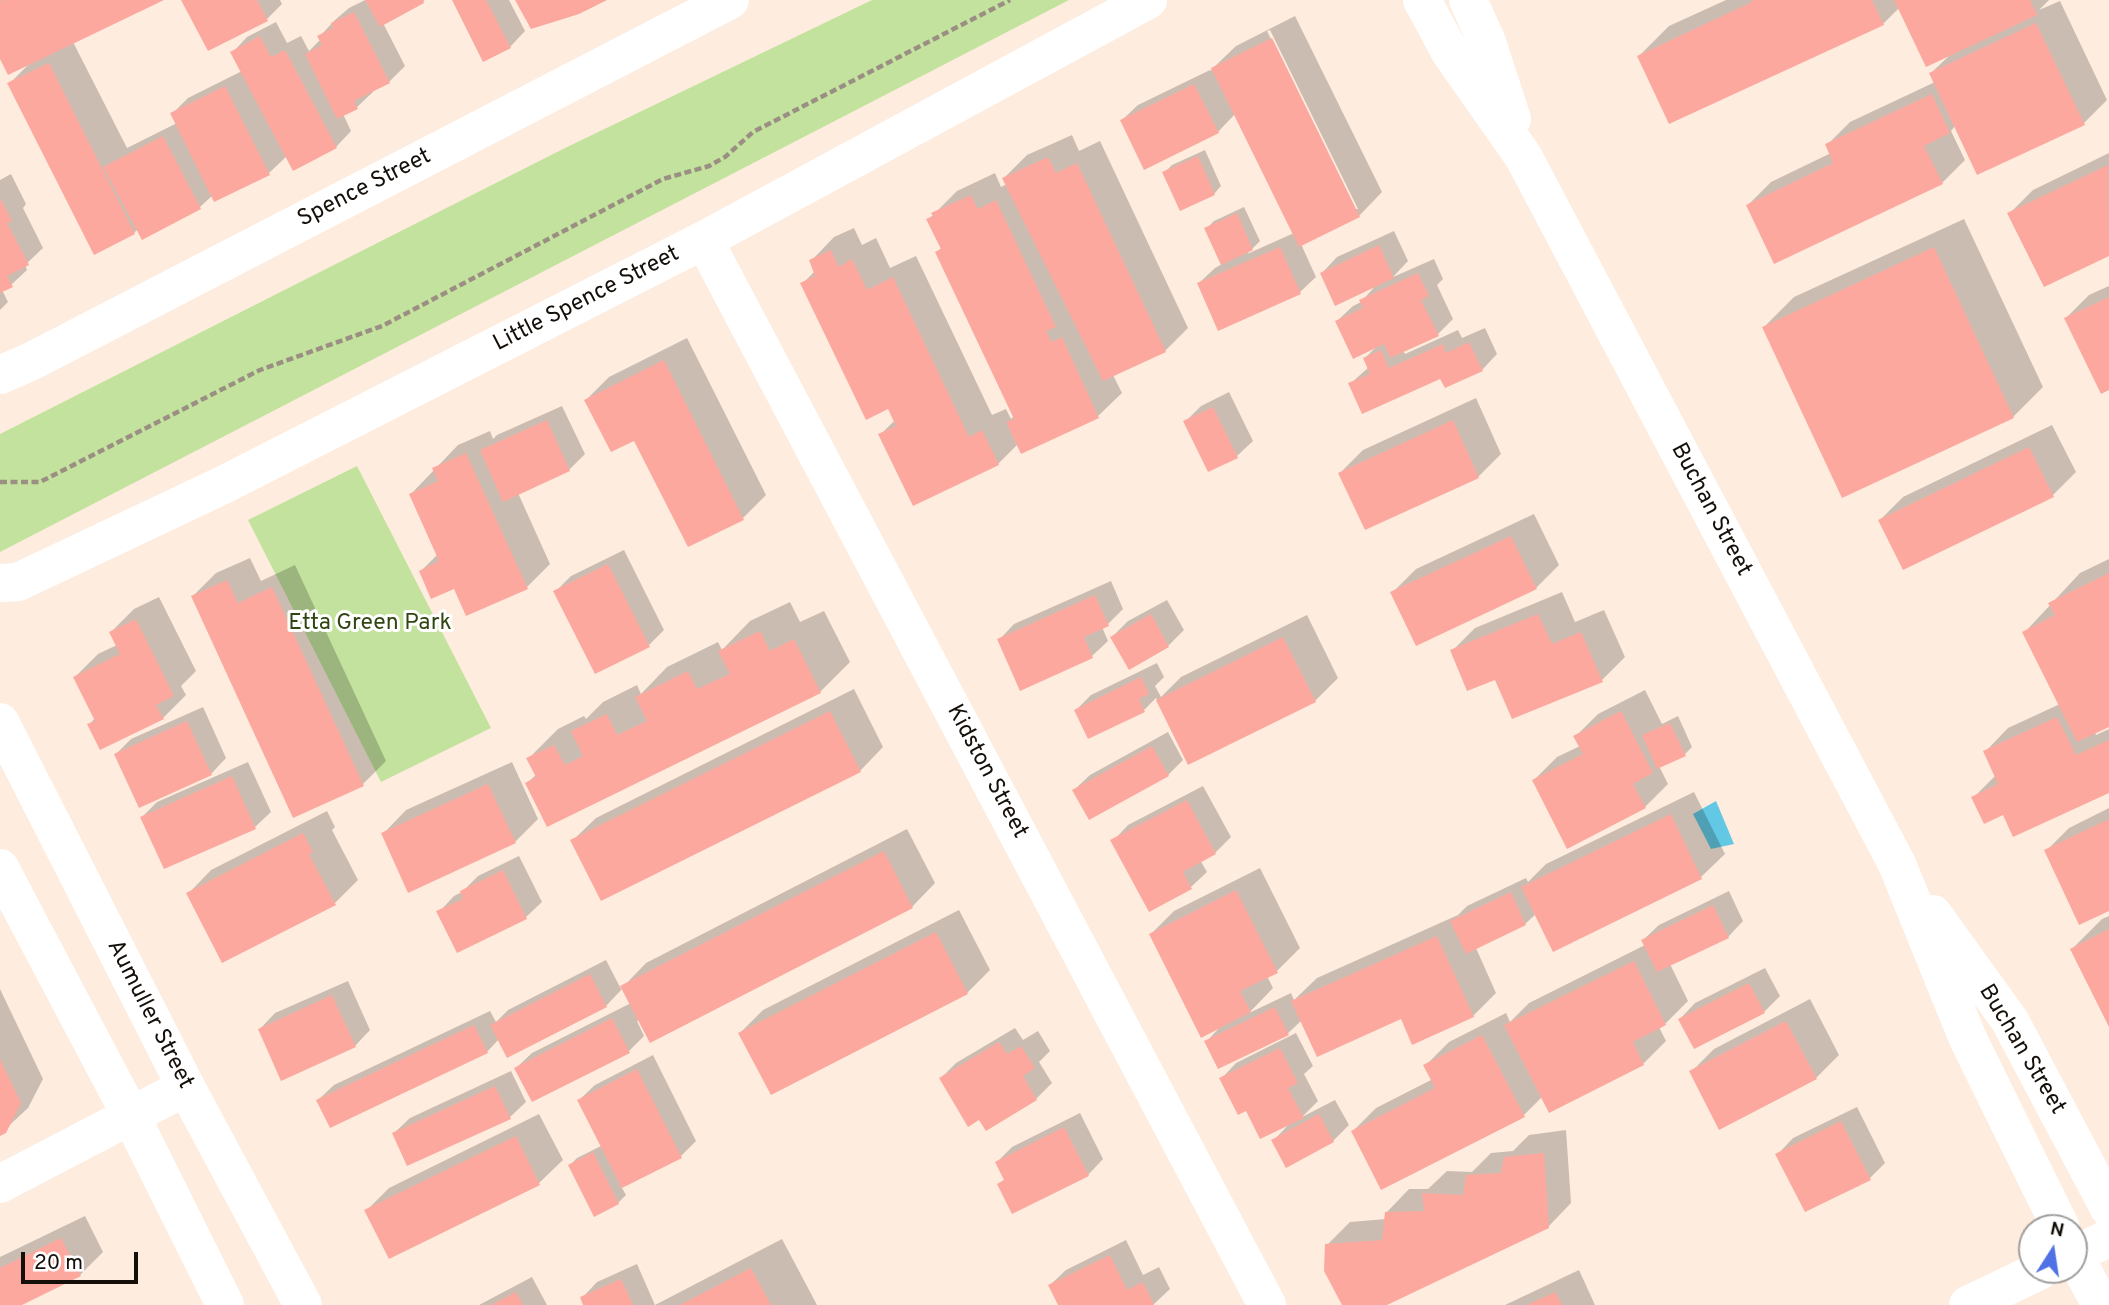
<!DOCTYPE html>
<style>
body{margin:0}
#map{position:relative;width:2109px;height:1305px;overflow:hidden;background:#feecde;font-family:Overpass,sans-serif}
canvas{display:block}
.north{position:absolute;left:2018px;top:1214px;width:70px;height:70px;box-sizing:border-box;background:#fff;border:2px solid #a19f9d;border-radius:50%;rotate:12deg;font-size:19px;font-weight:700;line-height:28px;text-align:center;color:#150f0a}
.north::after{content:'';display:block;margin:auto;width:24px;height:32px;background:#5071e5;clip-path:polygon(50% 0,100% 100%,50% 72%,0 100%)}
.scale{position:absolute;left:21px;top:1252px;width:117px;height:32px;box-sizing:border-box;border:4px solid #150f0a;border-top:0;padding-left:9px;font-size:21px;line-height:24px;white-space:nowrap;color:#150f0a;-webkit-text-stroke:5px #fff;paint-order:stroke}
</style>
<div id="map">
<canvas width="2109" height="1305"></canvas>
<div class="north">N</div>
<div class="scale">20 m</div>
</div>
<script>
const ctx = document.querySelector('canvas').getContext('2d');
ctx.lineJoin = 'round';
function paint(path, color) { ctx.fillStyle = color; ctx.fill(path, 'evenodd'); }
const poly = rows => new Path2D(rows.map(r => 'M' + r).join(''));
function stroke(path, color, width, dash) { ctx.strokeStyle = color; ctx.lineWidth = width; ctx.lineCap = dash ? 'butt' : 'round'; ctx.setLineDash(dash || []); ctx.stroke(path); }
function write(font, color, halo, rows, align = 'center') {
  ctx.font = font + ' Overpass,sans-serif'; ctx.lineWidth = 6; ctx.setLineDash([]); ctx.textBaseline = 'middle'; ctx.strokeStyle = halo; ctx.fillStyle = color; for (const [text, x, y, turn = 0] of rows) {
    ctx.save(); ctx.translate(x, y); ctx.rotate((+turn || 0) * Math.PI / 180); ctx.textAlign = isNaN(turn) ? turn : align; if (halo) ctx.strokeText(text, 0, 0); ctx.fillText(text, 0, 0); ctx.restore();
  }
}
const green = poly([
 [872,0,1069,0,0,552,0,434,563,149],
 [357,466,491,728,381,782,248,520]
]);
const water = poly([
 [1716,801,1734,844,1711,849,1693,814]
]);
const shadow = poly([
 [0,0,160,0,73,42,127,148,177,123,172,114,188,98,242,71,232,53,247,37,276,22,287,43,301,36,309,51,321,39,320,36,335,20,349,8,365,0,425,0,383,23,405,66,389,82,372,90,373,92,357,107,343,114,351,131,336,147,287,156,269,173,213,195,200,207,143,237,138,229,134,233,9,84,29,64,0,55],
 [183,0,280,0,282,4,266,20],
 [454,0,509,0,525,31,510,47],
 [1726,0,2049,0,2039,10,2060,1,2107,100,2084,123,1956,125,1951,131,1965,160,1942,183,1748,205,1771,182,1831,153,1827,145,1850,122,1935,82,1931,73,1951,54,1900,7,1883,24,1639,56,1669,26],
 [1295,16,1382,192,1359,216,1301,244,1316,277,1300,292,1199,283,1215,268,1222,264,1206,229,1214,221,1244,207,1260,241,1247,254,1294,233,1235,114,1218,132,1122,120,1138,105,1210,70,1210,71,1236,46],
 [1270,30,1358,209,1354,209,1267,31],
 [1072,135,1079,151,1100,141,1188,328,1165,351,1113,375,1122,393,1098,416,1022,452,1018,444,998,464,880,435,895,420,889,407,803,283,815,271,811,261,834,237,854,228,862,245,876,238,890,268,916,256,992,415,1006,409,1011,419,1014,416,937,252,942,247,929,219,957,191,995,173,1001,187,1007,184,1004,178,1027,155],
 [1205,150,1221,186,1214,194,1164,173,1172,165],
 [2109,153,2109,254,2045,285,2010,213,2033,190],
 [11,174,26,204,23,208,43,248,25,265,27,270,11,285,2,290,8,302,0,310,0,180],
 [1964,219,2043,387,2013,417,1764,327,1794,297],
 [1394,231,1408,261,1393,277,1434,259,1443,279,1437,285,1453,319,1438,334,1403,350,1405,354,1458,330,1462,338,1485,328,1497,354,1482,370,1350,384,1369,367,1365,358,1378,345,1337,321,1353,306,1361,302,1376,285,1322,273,1337,257],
 [2109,286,2109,388,2066,318,2089,295],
 [687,338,766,495,743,518,586,400,609,377],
 [1229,392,1253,441,1237,456,1209,469,1185,422,1201,406],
 [1476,398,1501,454,1478,477,1340,473,1363,450],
 [562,406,585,454,569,470,518,493,550,564,527,587,455,586,421,571,438,554,411,494,458,445,490,431,493,439,497,435],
 [2052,425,2076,472,2053,495,1880,520,1903,497],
 [1534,514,1559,565,1536,588,1393,592,1416,569],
 [624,550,664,630,649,645,555,592,571,576],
 [250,558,261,581,295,565,386,761,363,784,193,596,216,573],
 [2109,559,2109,725,2095,732,2096,735,2109,729,2109,791,2004,813,1973,798,1996,775,1985,752,2008,728,2060,704,2024,633,2080,573],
 [1111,581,1123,609,1108,624,1102,627,1108,641,1092,656,999,640,1014,624],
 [1562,592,1575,622,1604,610,1625,657,1602,680,1452,651,1475,628],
 [159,597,196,671,181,686,186,695,163,718,89,725,95,718,75,677,98,654,117,645,111,632,134,609],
 [1167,600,1184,630,1168,646,1112,637,1128,621],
 [790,602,800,622,824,611,850,662,820,692,527,783,537,774,529,758,558,729,584,716,586,719,603,702,637,685,641,694,667,667,718,642,722,650,750,621],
 [1307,615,1338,678,1315,701,1188,763,1156,698,1144,710,1076,710,1091,695,1157,663,1164,677,1155,686,1161,697,1181,677],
 [854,689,883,747,860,771,572,841,596,818],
 [1645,690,1662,724,1678,716,1692,747,1685,754,1659,766,1668,784,1645,807,1534,780,1557,757,1580,746,1575,737,1598,714],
 [203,707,226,758,211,774,116,754,131,739],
 [1168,732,1183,760,1168,775,1074,790,1090,775],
 [248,762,271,812,255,827,142,817,157,802],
 [512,762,538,819,515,842,383,834,406,810],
 [1203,786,1231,837,1215,853,1200,860,1207,872,1191,887,1113,841,1128,825],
 [1694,792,1725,854,1701,877,1554,949,1536,914,1525,924,1476,948,1496,993,1473,1016,1302,1020,1283,1038,1282,1037,1207,1041,1221,1026,1151,934,1174,911,1260,868,1300,948,1277,971,1267,976,1273,988,1249,1013,1291,993,1294,1000,1317,978,1458,915,1467,906,1526,878,1528,882,1546,864],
 [2109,808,2109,909,2046,851,2069,828],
 [327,811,335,827,332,830,358,880,335,903,188,894,211,870],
 [907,829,935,883,912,907,651,1041,640,1020,637,1021,644,1036,629,1051,516,1068,532,1053,631,1003,623,988,606,1006,499,1039,487,1052,318,1100,334,1085,490,1011,496,1022,508,1010,606,960,621,989,646,963],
 [519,856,542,902,526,917,458,951,439,912,454,896,462,892,478,876],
 [1729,891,1743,921,1728,937,1670,964,1688,1001,1665,1024,1659,1027,1666,1041,1643,1064,1542,1097,1524,1115,1353,1131,1376,1108,1433,1079,1426,1065,1449,1042,1506,1013,1510,1022,1529,1003,1645,945,1643,940,1659,925],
 [959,910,990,970,967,993,740,1033,763,1010],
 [2109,916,2109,1023,2072,949,2102,919],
 [1765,968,1780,996,1764,1012,1680,1019,1695,1003],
 [348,981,370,1030,355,1046,260,1029,275,1013],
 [0,989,43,1079,28,1108,0,1134],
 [1810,999,1839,1055,1816,1078,1691,1072,1714,1049],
 [1015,1028,1023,1040,1038,1031,1050,1051,1039,1062,1052,1083,1036,1099,980,1118,941,1078,956,1063],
 [1296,1033,1313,1066,1304,1074,1318,1101,1302,1117,1335,1100,1349,1125,1333,1141,1273,1141,1291,1122,1247,1108,1221,1079,1236,1063],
 [653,1055,696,1141,681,1156,621,1186,626,1195,618,1203,570,1165,577,1158,603,1145,579,1100,595,1085],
 [511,1071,526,1102,510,1117,394,1133,410,1118],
 [1857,1107,1885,1163,1870,1178,1778,1154,1793,1138],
 [1080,1113,1103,1159,1088,1175,999,1184,1005,1179,997,1162,1012,1147],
 [539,1114,563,1160,539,1183,389,1257,366,1211,389,1188],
 [1566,1130,1571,1203,1548,1227,1383,1305,1344,1305,1327,1245,1350,1222,1386,1219,1386,1213,1409,1189,1428,1189,1447,1171,1472,1172,1491,1153,1513,1151,1529,1135],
 [85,1216,103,1252,80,1275,18,1305,0,1305,0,1257],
 [782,1239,817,1305,655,1305],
 [1126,1240,1143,1275,1159,1267,1170,1289,1153,1305,1060,1305,1050,1285,1066,1270],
 [637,1264,655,1305,585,1305,582,1298,597,1282],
 [1579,1270,1595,1305,1505,1305],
 [532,1277,547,1305,479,1305]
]);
const building = poly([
 [3,0,164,0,8,75,0,59,0,1],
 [181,0,257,0,268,21,208,51],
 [365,0,423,0,424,3,380,27],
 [452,0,486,0,511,48,483,62],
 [515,0,607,0,579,14,531,29],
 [1751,0,1872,0,1884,25,1669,124,1637,56,1752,2],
 [1894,0,2030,0,2037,15,1926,67],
 [354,12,390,83,354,101,358,109,337,119,305,54,322,45,317,36,333,28,331,23],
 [2036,23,2085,125,1977,175,1929,73],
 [260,36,271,57,285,50,337,148,293,171,230,52],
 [1272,38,1360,217,1299,247,1211,68],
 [49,63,135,234,94,255,7,83],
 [1194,84,1219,133,1144,170,1120,120],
 [225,86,270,175,214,202,170,113],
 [1932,94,1950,133,1924,146,1943,184,1774,264,1746,205,1833,163,1825,144],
 [163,136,201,209,142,240,103,167],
 [1198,156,1215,195,1180,211,1162,172],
 [1048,157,1056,173,1077,163,1166,352,1103,381,1002,178],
 [2108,165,2109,256,2044,287,2007,213],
 [971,195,978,209,996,200,1056,327,1046,331,1052,342,1062,337,1099,418,1021,454,1006,422,1014,419,935,252,941,249,926,219,933,216,931,213],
 [0,198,12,221,7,223,29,265,7,276,13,287,0,293],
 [1237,213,1253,250,1221,265,1204,228],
 [1379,245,1394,278,1335,306,1320,273],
 [1280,247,1301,294,1218,331,1197,283],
 [1934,247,2014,418,1842,498,1762,327],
 [831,250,838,267,852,259,867,290,893,277,969,437,982,430,999,465,913,506,878,434,896,426,888,409,866,420,800,283,815,276,809,260],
 [1418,273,1429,296,1421,300,1439,336,1390,358,1384,344,1353,359,1335,321,1363,308,1359,300],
 [2109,297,2109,390,2101,394,2064,318],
 [1469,342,1483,371,1445,388,1440,379,1362,414,1348,383,1370,374,1363,358,1381,350,1389,368,1443,344,1446,353],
 [664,360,744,520,688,547,634,441,611,452,584,400],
 [1213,407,1238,458,1208,472,1183,421],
 [547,420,570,471,503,502,480,450],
 [1453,420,1479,478,1365,530,1338,473],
 [2029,447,2054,497,1903,570,1878,520],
 [466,453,528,589,466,616,454,589,431,599,419,571,439,561,409,494,438,481,432,468],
 [1511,536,1537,589,1416,646,1390,592],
 [608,564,650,647,595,674,553,591],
 [2109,573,2109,727,2077,742,2022,632,2055,615,2048,603],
 [227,580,238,603,272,587,364,786,293,818,191,596],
 [1095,595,1109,626,1084,637,1093,658,1020,691,997,639],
 [1151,614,1169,647,1129,670,1110,637],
 [1538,614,1552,644,1581,632,1603,682,1512,719,1495,680,1467,691,1450,650],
 [136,619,174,696,156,705,164,719,100,750,87,724,95,721,73,677,120,654,109,632],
 [760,631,770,651,794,639,821,693,547,827,525,783,536,777,526,758,554,745,565,765,583,756,571,731,607,714,617,735,647,721,635,697,688,671,697,689,730,674,718,651],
 [1283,637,1316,702,1188,765,1156,700],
 [1141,677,1149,694,1139,699,1145,712,1088,739,1074,710],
 [830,711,861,772,601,901,570,840],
 [1621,711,1653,773,1633,784,1646,808,1567,849,1532,780,1583,754,1573,736],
 [2057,717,2076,755,2109,740,2109,793,2013,837,2003,815,1984,824,1971,797,1998,784,1983,751],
 [187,721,212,775,139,808,114,754],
 [1670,723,1686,756,1657,769,1642,735],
 [1152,746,1169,776,1089,820,1072,790],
 [232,776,256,829,164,869,140,817],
 [488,784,516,843,408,893,381,833],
 [1187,800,1216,854,1183,872,1192,889,1149,912,1110,840],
 [1671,814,1702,879,1553,952,1521,887],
 [2109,819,2109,911,2079,925,2044,850],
 [303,833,313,852,309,854,336,905,222,963,186,893],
 [884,851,913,908,650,1043,620,986],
 [503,870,527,919,457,953,436,911,463,899,460,891],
 [1236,890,1278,973,1240,991,1251,1012,1201,1038,1149,934],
 [1511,892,1526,925,1466,954,1450,921],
 [1713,905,1729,938,1657,972,1641,940],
 [2109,929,2109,1027,2070,949],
 [936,932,968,994,771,1095,738,1033],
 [1437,936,1474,1017,1412,1045,1401,1019,1317,1057,1291,1001],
 [1634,961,1666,1025,1633,1042,1644,1065,1549,1113,1504,1025],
 [590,974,607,1007,507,1058,490,1025],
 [1749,983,1765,1013,1694,1049,1678,1019],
 [332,995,356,1047,281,1081,258,1029],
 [1275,1007,1289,1035,1218,1069,1204,1041],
 [612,1018,630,1053,532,1102,514,1068],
 [1786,1021,1817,1079,1719,1130,1689,1071],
 [474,1025,488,1053,330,1128,316,1100],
 [1482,1035,1525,1117,1381,1190,1351,1131,1435,1088,1423,1065],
 [999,1042,1007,1054,1021,1046,1035,1068,1023,1076,1037,1100,986,1131,979,1120,968,1127,939,1078],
 [1280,1048,1298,1083,1288,1088,1304,1118,1260,1139,1246,1111,1238,1115,1219,1078],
 [0,1059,21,1103,6,1133,0,1136],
 [637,1069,682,1158,622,1188,577,1100],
 [495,1086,511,1119,407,1166,392,1133],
 [1319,1114,1334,1142,1286,1168,1271,1140],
 [1841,1121,1871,1180,1805,1212,1775,1154],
 [1064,1127,1089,1176,1012,1214,997,1184,1004,1180,995,1162],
 [516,1136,540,1185,389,1259,364,1210],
 [593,1152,619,1204,594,1217,568,1165],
 [1544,1153,1549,1228,1387,1305,1342,1305,1324,1271,1325,1244,1382,1240,1385,1212,1424,1211,1422,1193,1463,1195,1466,1175,1501,1173,1504,1157],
 [61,1238,81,1276,22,1305,0,1305,0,1268],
 [1110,1255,1127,1290,1143,1282,1154,1305,1058,1305,1048,1285],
 [751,1268,771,1305,680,1305],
 [621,1279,633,1305,583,1305,580,1297],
 [516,1292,523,1305,491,1305],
 [1555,1292,1562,1305,1527,1305]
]);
const path = poly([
 [0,482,40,482,260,370,382,326,663,179,709,166,725,157,753,132,1010,0]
]);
const minor = poly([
 [1422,0,1450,52,1523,156,1897,864,1968,1039,2061,1228],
 [1468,0,1487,42,1512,119],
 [704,240,1267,1305],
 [0,375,32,361,730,0],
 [0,583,18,582,223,485,704,240,1148,0],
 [1933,914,2010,1021,2109,1208],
 [0,1184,186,1087],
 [2074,1255,2101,1305],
 [2074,1255,2109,1238],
 [1968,1305,2041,1270]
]);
const major = poly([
 [0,722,186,1087,303,1305],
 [0,868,131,1116,225,1305]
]);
const streetNames = [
 ["Spence Street",365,189,-27],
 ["Little Spence Street",587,300,-27],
 ["Buchan Street",1710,510,62],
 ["Kidston Street",986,772,62],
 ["Aumuller Street",149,1015,63],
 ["Buchan Street",2021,1050,59]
];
const parkNames = [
 ["Etta Green Park",370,624]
];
paint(green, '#c3e29d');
paint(water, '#63c8e3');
paint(shadow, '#0003');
paint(building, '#fca89e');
stroke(path, '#9b8e83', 4.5, [7, 3.5]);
stroke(minor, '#fff', 38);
stroke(major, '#fff', 38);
write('23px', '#150f0a', '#fff', streetNames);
write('23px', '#314512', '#fff', parkNames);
</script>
